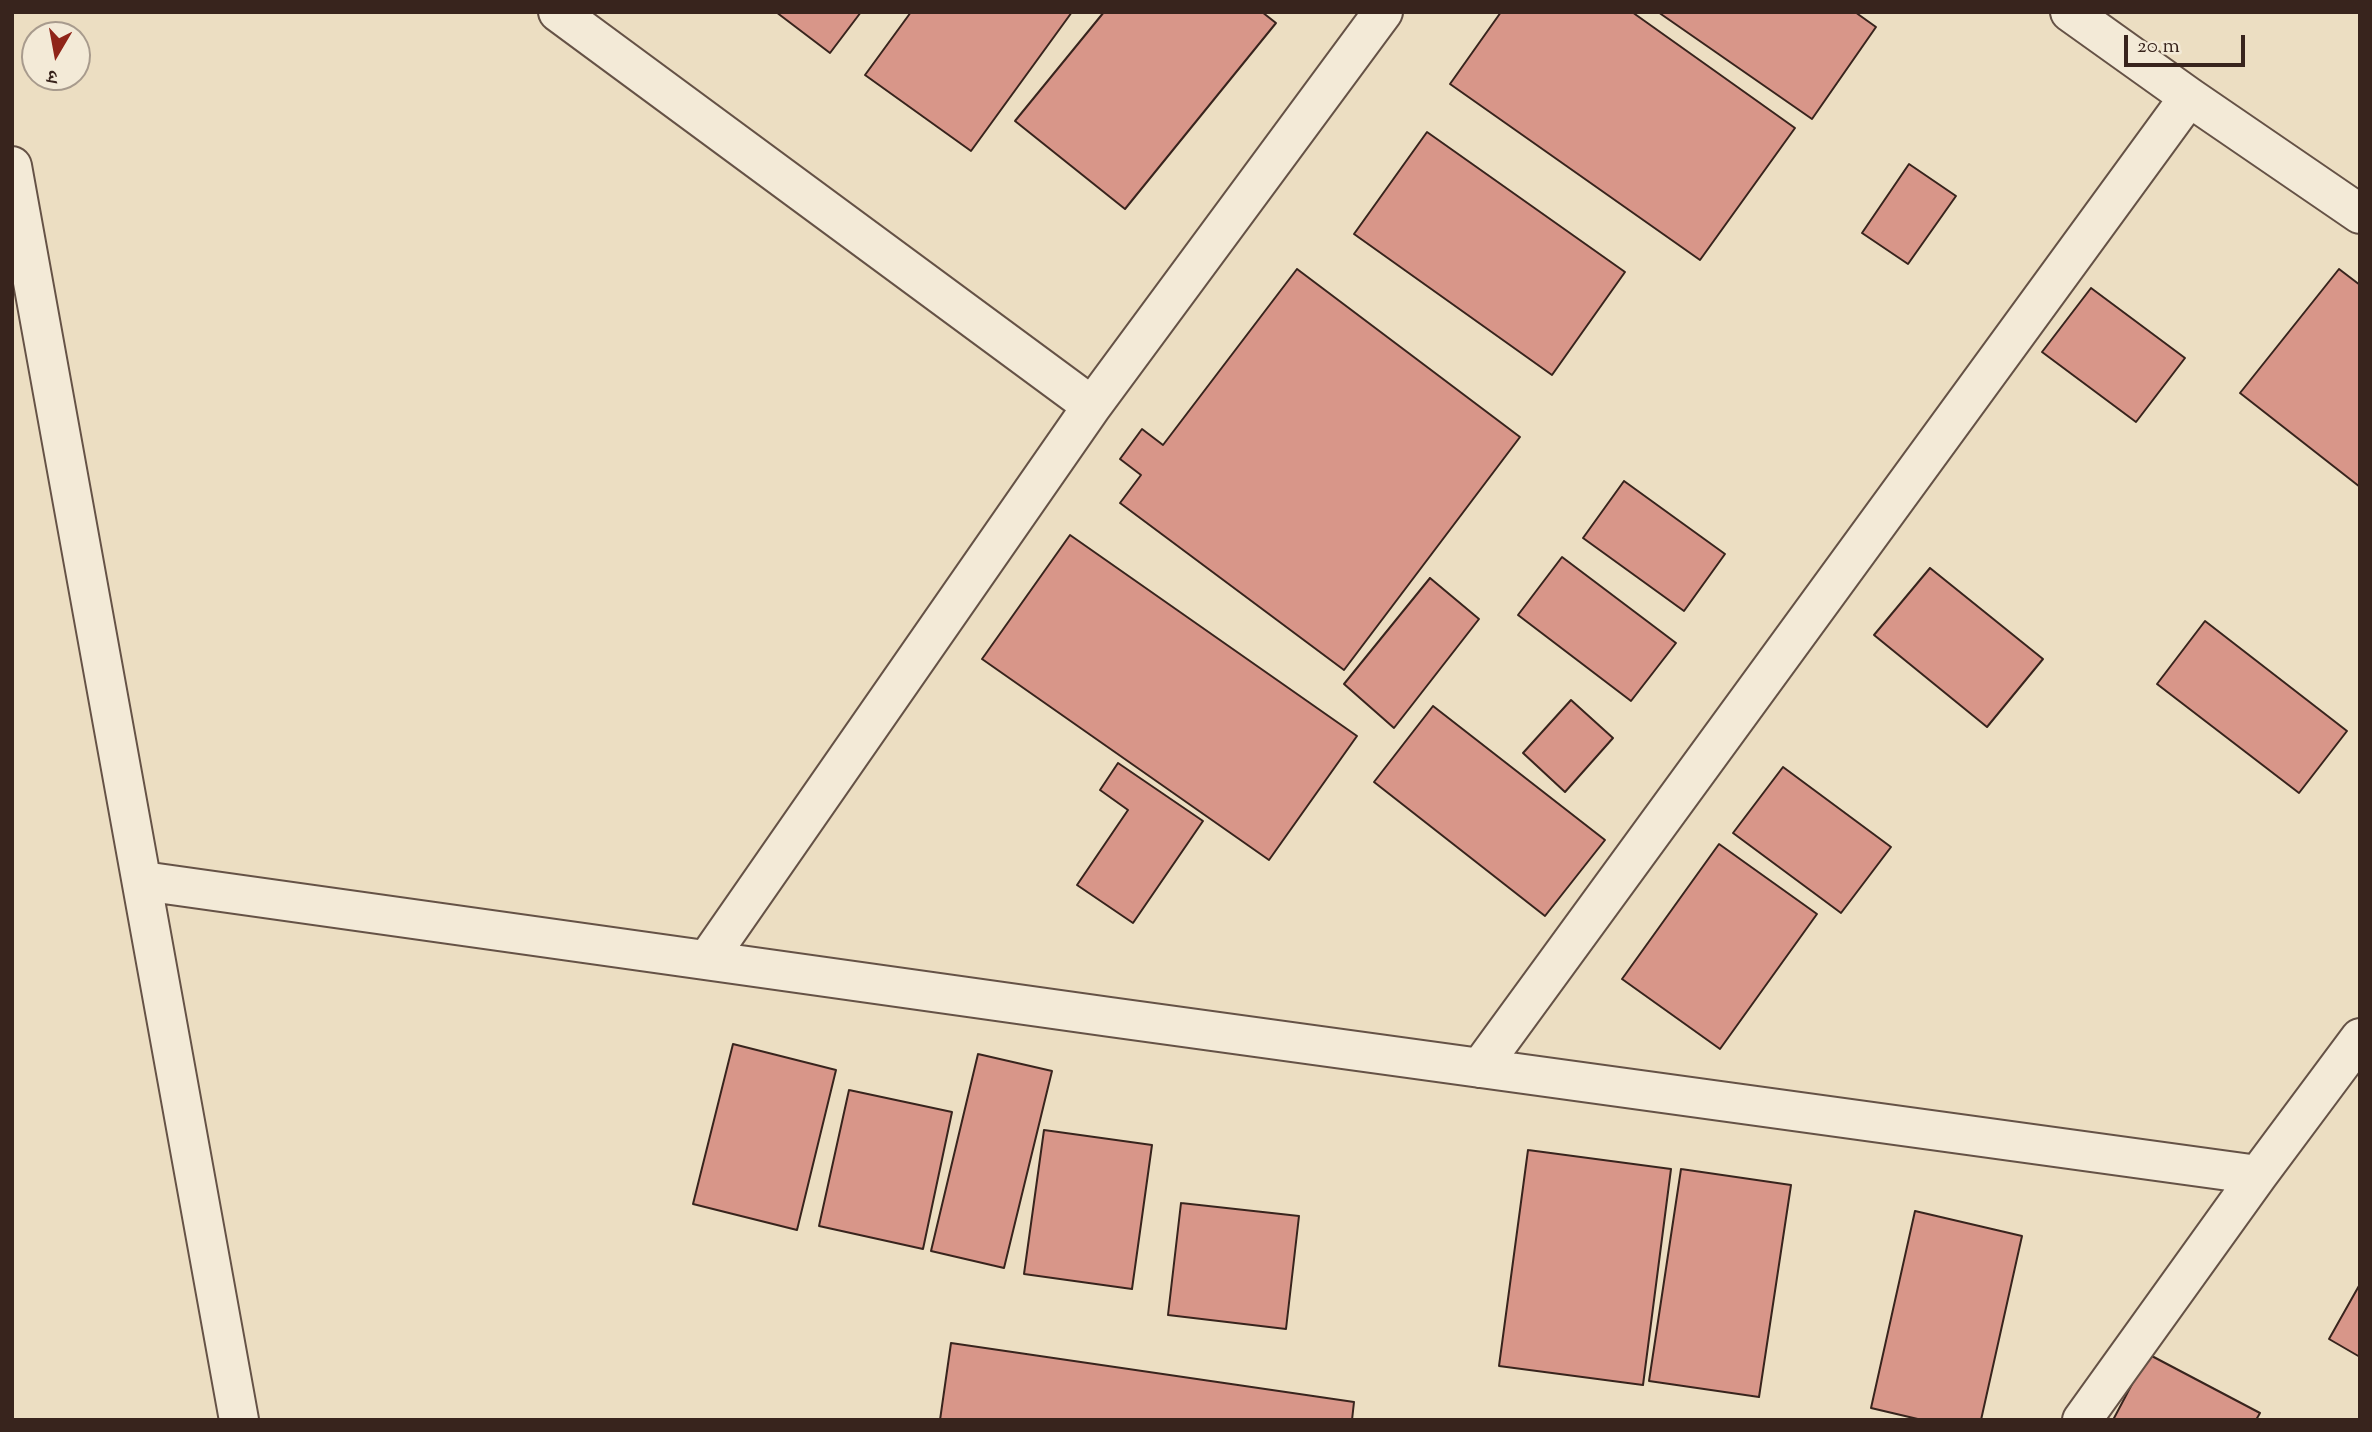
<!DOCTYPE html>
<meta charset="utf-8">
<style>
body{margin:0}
#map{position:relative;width:2372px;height:1432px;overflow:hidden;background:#ecdec2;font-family:"Sorts Mill Goudy","Noto Serif Devanagari",serif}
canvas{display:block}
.frame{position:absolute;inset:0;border:14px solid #38241d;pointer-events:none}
.north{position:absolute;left:21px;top:21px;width:70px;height:70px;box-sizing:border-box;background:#f3ead7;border:2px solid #a89b8d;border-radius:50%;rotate:190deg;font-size:19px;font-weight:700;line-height:28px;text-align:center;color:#38241d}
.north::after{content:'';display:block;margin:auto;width:24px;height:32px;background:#8f2418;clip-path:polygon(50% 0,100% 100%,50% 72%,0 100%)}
.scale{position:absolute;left:2124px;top:35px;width:121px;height:32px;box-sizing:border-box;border:4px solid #38241d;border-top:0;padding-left:9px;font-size:21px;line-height:24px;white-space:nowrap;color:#38241d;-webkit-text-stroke:5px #f3ead7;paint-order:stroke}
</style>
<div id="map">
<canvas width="2372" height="1432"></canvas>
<div class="frame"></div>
<div class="north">उ</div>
<div class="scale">20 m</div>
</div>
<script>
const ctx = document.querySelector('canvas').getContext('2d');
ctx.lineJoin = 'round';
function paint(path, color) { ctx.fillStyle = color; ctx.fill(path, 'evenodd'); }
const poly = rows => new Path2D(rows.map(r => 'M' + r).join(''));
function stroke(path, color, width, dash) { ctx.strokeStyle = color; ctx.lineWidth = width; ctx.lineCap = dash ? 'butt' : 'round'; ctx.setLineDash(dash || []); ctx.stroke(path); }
const building = poly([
 [776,12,861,12,830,53,776,12],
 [911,12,1072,12,971,151,865,75,911,12],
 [1104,12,1262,12,1276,23,1125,209,1015,121,1104,12],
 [1501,12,1632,12,1795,128,1700,260,1450,84,1501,12],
 [1658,12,1855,12,1876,27,1812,119,1658,12],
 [1427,132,1625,272,1552,375,1354,234,1427,132],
 [1909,164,1956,196,1908,264,1862,233,1909,164],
 [1297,269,1520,437,1344,670,1120,503,1141,475,1120,459,1142,429,1163,445,1297,269],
 [2339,269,2360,285,2360,487,2240,393,2339,269],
 [2091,288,2185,358,2136,422,2042,352,2091,288],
 [1624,481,1725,554,1684,611,1583,538,1624,481],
 [1070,535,1357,736,1269,860,982,659,1070,535],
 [1562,557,1676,643,1631,701,1518,615,1562,557],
 [1930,568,2043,659,1987,727,1874,635,1930,568],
 [1430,578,1479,619,1394,728,1344,684,1430,578],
 [2205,621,2347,731,2299,793,2157,684,2205,621],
 [1571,700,1613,738,1565,792,1523,753,1571,700],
 [1433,706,1605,840,1545,916,1374,782,1433,706],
 [1118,763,1203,821,1133,923,1077,885,1128,810,1100,790,1118,763],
 [1783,767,1891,847,1841,913,1733,833,1783,767],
 [1719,844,1817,914,1720,1049,1622,979,1719,844],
 [733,1044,836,1070,797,1230,693,1204,733,1044],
 [978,1054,1052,1071,1004,1268,931,1251,978,1054],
 [849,1090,952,1112,923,1249,819,1226,849,1090],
 [1044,1130,1152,1145,1132,1289,1024,1274,1044,1130],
 [1528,1150,1671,1169,1643,1385,1499,1366,1528,1150],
 [1681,1169,1791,1185,1759,1397,1649,1381,1681,1169],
 [1181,1203,1299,1216,1286,1329,1168,1315,1181,1203],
 [1915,1211,2022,1236,1981,1420,1922,1420,1871,1408,1915,1211],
 [2360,1284,2360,1357,2329,1339,2360,1284],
 [951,1343,1354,1402,1352,1420,940,1420,951,1343],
 [2148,1354,2260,1413,2256,1420,2113,1420,2148,1354]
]);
const minor = poly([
 [558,12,1092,406,1383,12],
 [2070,12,2189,97,2360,214],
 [12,166,239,1420],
 [143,881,1110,1017,2258,1175],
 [707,960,1092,406],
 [1480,1068,2189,97],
 [2082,1420,2258,1175,2360,1038]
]);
paint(building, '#d89689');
stroke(building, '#38241d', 2);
stroke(minor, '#655246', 42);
stroke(minor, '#f3ead7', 38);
</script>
